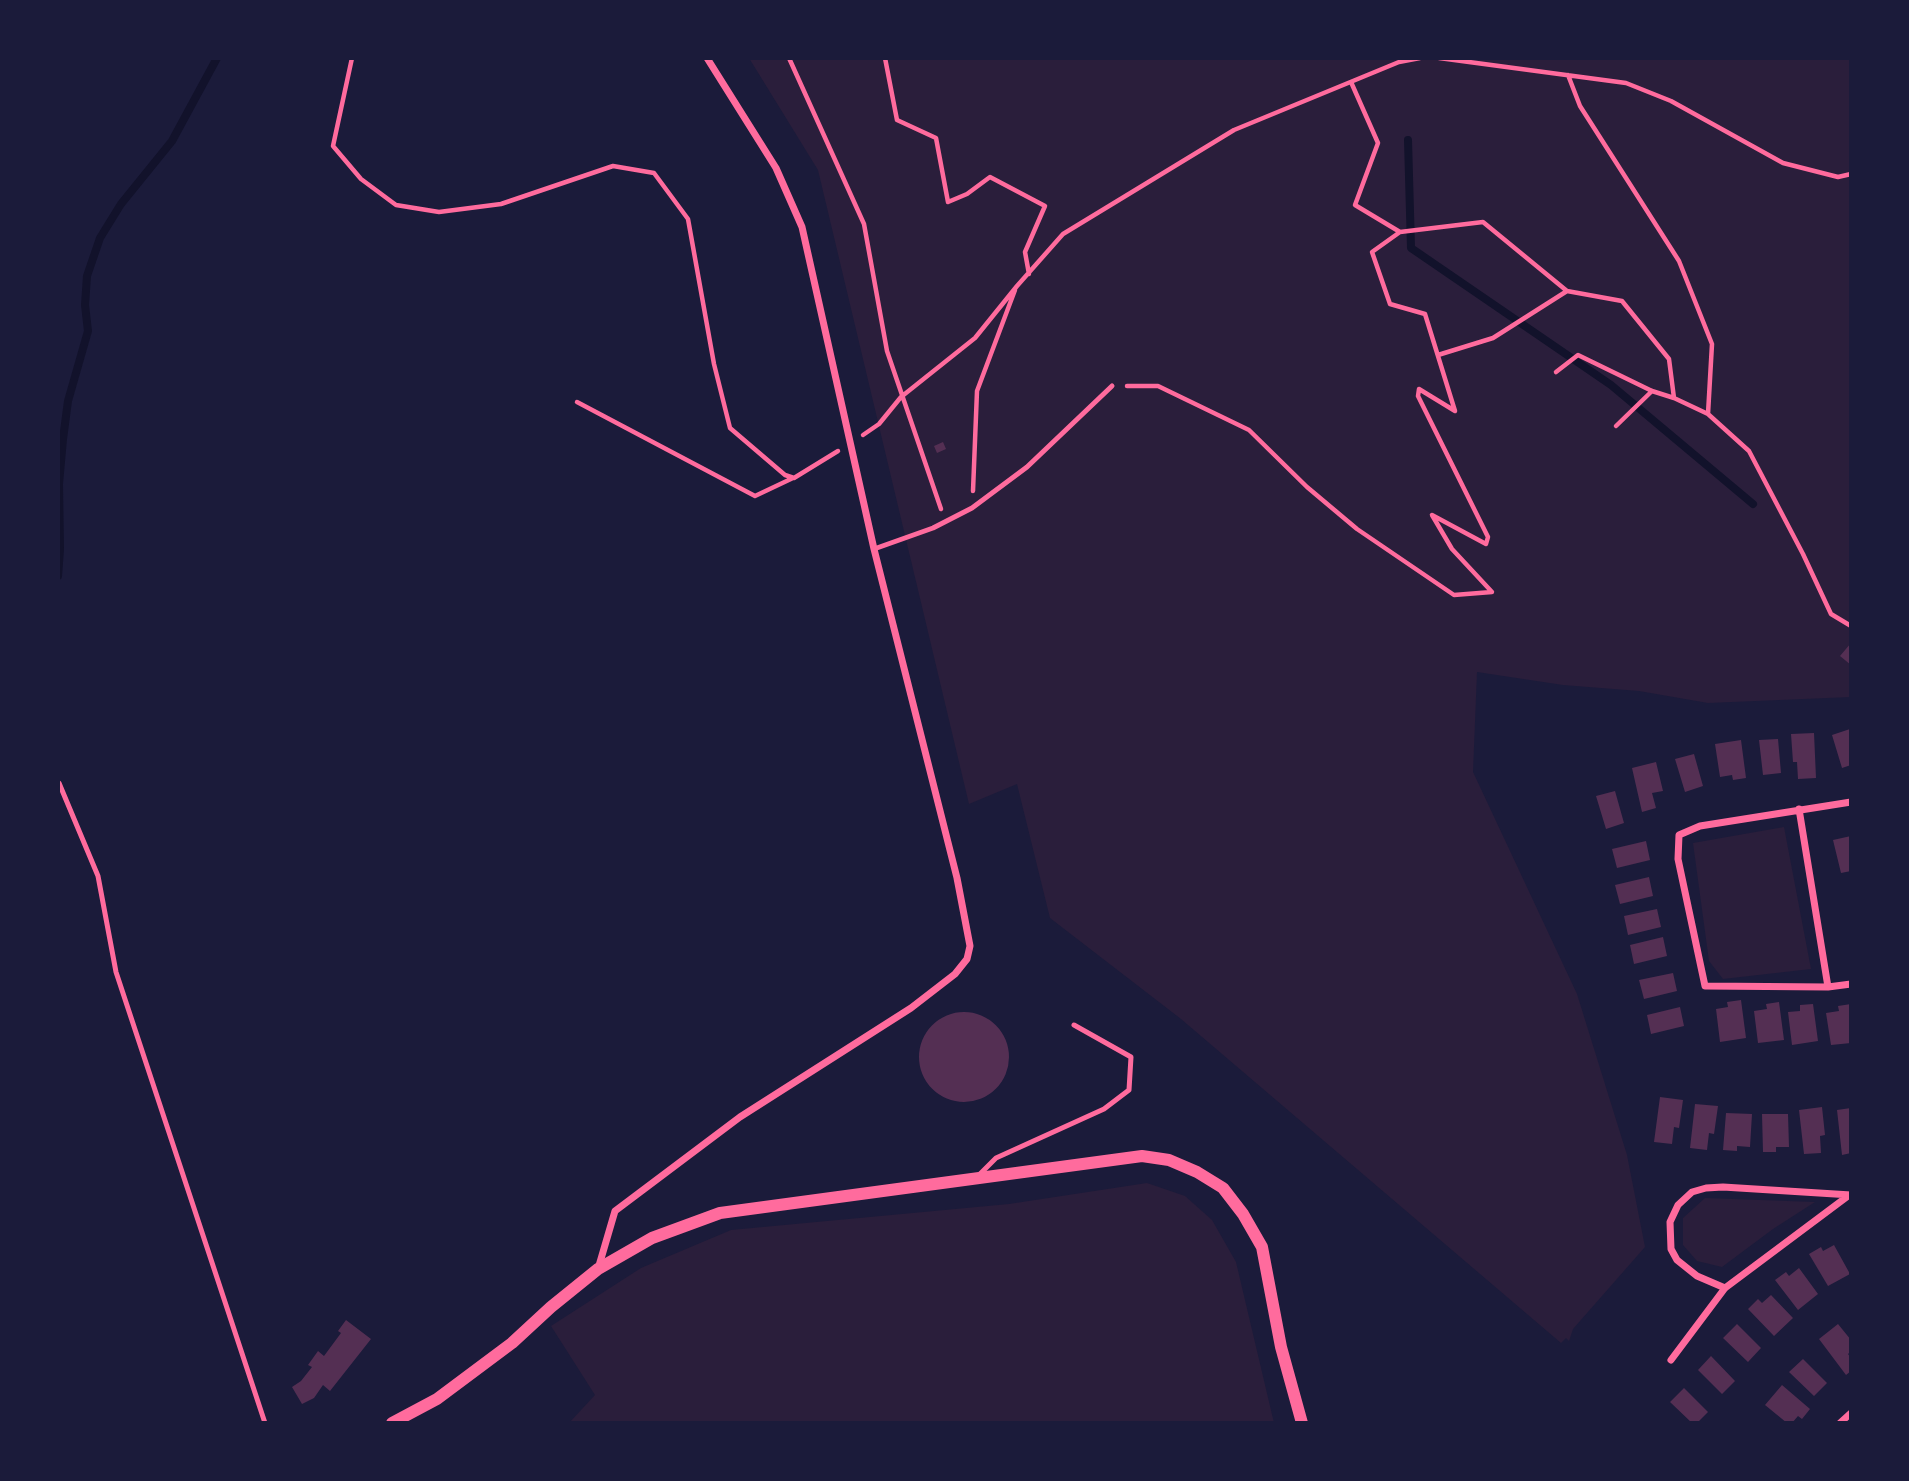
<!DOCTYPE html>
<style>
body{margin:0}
#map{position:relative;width:1909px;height:1481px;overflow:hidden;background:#1b1b3a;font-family:Spectral,serif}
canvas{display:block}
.frame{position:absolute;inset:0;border:60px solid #1b1b3a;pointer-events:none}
</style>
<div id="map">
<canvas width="1909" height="1481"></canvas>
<div class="frame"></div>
</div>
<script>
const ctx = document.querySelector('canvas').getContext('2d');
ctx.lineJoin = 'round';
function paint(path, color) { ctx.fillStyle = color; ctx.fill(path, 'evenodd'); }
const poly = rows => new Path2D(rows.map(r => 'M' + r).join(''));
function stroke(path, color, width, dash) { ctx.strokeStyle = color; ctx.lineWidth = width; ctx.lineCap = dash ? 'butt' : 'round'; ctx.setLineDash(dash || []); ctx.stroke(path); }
const green = poly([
 [749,58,1851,58,1851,697,1708,703,1639,691,1563,685,1477,672,1473,772,1577,994,1627,1155,1645,1247,1573,1329,1569,1341,1566,1338,1561,1343,1181,1019,1050,918,1017,784,969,804,818,170],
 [1784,827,1811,969,1723,979,1709,961,1693,843],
 [1147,1183,1185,1196,1212,1220,1236,1262,1274,1423,569,1423,595,1395,551,1326,641,1268,731,1230,1009,1204],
 [1705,1198,1815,1202,1773,1229,1722,1267,1697,1261,1683,1245,1683,1218]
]);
const stream = poly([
 [1408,140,1411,248,1611,385,1753,504],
 [58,576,60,549,59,484,63,439,68,401,88,331,85,305,87,276,100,238,121,204,172,141,217,58]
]);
const building = poly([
 [943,442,946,449,937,453,934,446],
 [1851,643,1851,665,1840,656],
 [1850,729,1851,765,1842,768,1832,735],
 [1814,733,1816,778,1798,779,1797,762,1793,762,1791,734],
 [1778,739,1781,773,1763,775,1759,740],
 [1741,740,1746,778,1733,780,1732,775,1720,777,1715,744],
 [1694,754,1703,786,1685,792,1675,759],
 [1656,762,1663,791,1652,793,1656,808,1642,812,1632,768],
 [1615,791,1624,823,1606,829,1596,796],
 [1851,836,1851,871,1841,873,1833,840],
 [1646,841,1650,860,1617,868,1612,849],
 [1649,877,1653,896,1620,904,1615,885],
 [1657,909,1661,927,1628,935,1624,916],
 [1663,937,1667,956,1634,964,1630,945],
 [1673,973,1677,991,1644,999,1639,980],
 [1741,1000,1746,1038,1720,1042,1716,1009,1728,1007,1727,1002],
 [1779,1002,1784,1040,1758,1043,1754,1011,1767,1009,1766,1004],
 [1813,1004,1818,1041,1792,1045,1788,1012,1800,1011,1800,1005],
 [1851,1004,1851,1043,1831,1045,1826,1013,1839,1011,1838,1006],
 [1680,1007,1684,1026,1651,1034,1647,1015],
 '919 1057a45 45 0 1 1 90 0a45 45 0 1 1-90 0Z',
 [1660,1097,1683,1100,1679,1128,1674,1127,1672,1144,1654,1142],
 [1695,1104,1718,1106,1714,1134,1709,1133,1707,1150,1690,1148],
 [1822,1107,1825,1135,1820,1136,1821,1153,1804,1154,1799,1110],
 [1851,1108,1851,1153,1842,1155,1837,1110],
 [1726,1113,1752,1114,1750,1147,1737,1146,1737,1151,1723,1150],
 [1762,1114,1788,1114,1789,1147,1776,1147,1776,1152,1763,1152],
 [1834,1245,1850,1274,1828,1286,1809,1254,1821,1247,1823,1251],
 [1799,1268,1818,1294,1798,1310,1775,1280,1786,1272,1789,1276],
 [1771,1295,1793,1318,1774,1336,1748,1309,1758,1299,1762,1303],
 [346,1320,371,1339,330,1391,323,1385,314,1398,302,1404,292,1387,301,1381,312,1367,308,1365,318,1351,324,1356,341,1333,338,1331],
 [1737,1324,1761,1348,1748,1362,1723,1338],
 [1838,1324,1851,1340,1851,1351,1848,1354,1851,1358,1851,1371,1846,1375,1819,1339],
 [1711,1356,1735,1381,1722,1394,1698,1370],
 [1803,1359,1827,1383,1814,1396,1789,1372],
 [1782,1385,1810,1409,1802,1419,1798,1416,1792,1423,1787,1423,1765,1405],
 [1684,1388,1708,1412,1697,1423,1692,1423,1670,1402]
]);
const path = poly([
 [352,58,333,146,361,179,396,205,439,212,501,204,613,166,654,173,688,219,714,364,730,428,785,475,794,478,838,451],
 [789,58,864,224,887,351,941,509],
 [885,58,897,120,936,138,948,202,967,194,990,177,1045,206,1025,252,1029,274],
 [1439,58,1626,83,1671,101,1783,163,1838,177,1851,174],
 [1568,75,1580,106,1679,261,1712,344,1708,414],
 [1351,82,1378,143,1355,205,1400,232,1483,222,1567,291,1622,301,1669,359,1674,398,1708,414,1749,451,1803,554,1831,614,1851,626],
 [1438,355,1493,338,1567,291],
 [1556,372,1578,355,1652,391,1674,398],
 [1127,386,1158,386,1249,430,1307,487,1357,529,1454,595,1492,592,1452,549,1432,515,1486,544,1488,537,1418,396,1419,389,1455,411,1425,314,1390,304,1372,252,1400,232],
 [577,402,755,496,793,478],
 [1616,426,1652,391],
 [863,435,879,424,901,397,975,338,1017,286,1063,234,1234,130,1399,62,1420,58],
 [973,491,977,391,1015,290]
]);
const service = poly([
 [874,549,933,528,972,508,1027,467,1112,386],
 [59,783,98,876,116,972,265,1423],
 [979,1175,996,1158,1104,1109,1129,1090,1131,1057,1074,1025]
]);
const minor = poly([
 [1851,802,1700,826,1679,835,1678,859,1705,986,1828,987,1851,984],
 [1799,809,1828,987],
 [598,1269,615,1211,740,1117,911,1008,955,974,967,959,970,946,957,878,874,549,802,227,776,168,707,58],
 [1725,1288,1697,1276,1677,1260,1671,1249,1670,1222,1678,1205,1692,1192,1706,1188,1723,1187,1851,1195],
 [1671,1360,1725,1288,1848,1196],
 [1840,1423,1851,1413]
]);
const tertiary = poly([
 [392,1423,437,1399,512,1343,551,1307,598,1269,652,1238,720,1213,1142,1156,1169,1160,1197,1172,1223,1188,1243,1214,1262,1247,1281,1347,1302,1423]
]);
paint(green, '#2a1e3b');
stroke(stream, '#12122b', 8);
paint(building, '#542f53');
stroke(path, '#ff6b9d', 4.5);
stroke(service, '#ff6b9d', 5);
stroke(minor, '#ff6b9d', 7);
stroke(tertiary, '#ff6b9d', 12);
</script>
